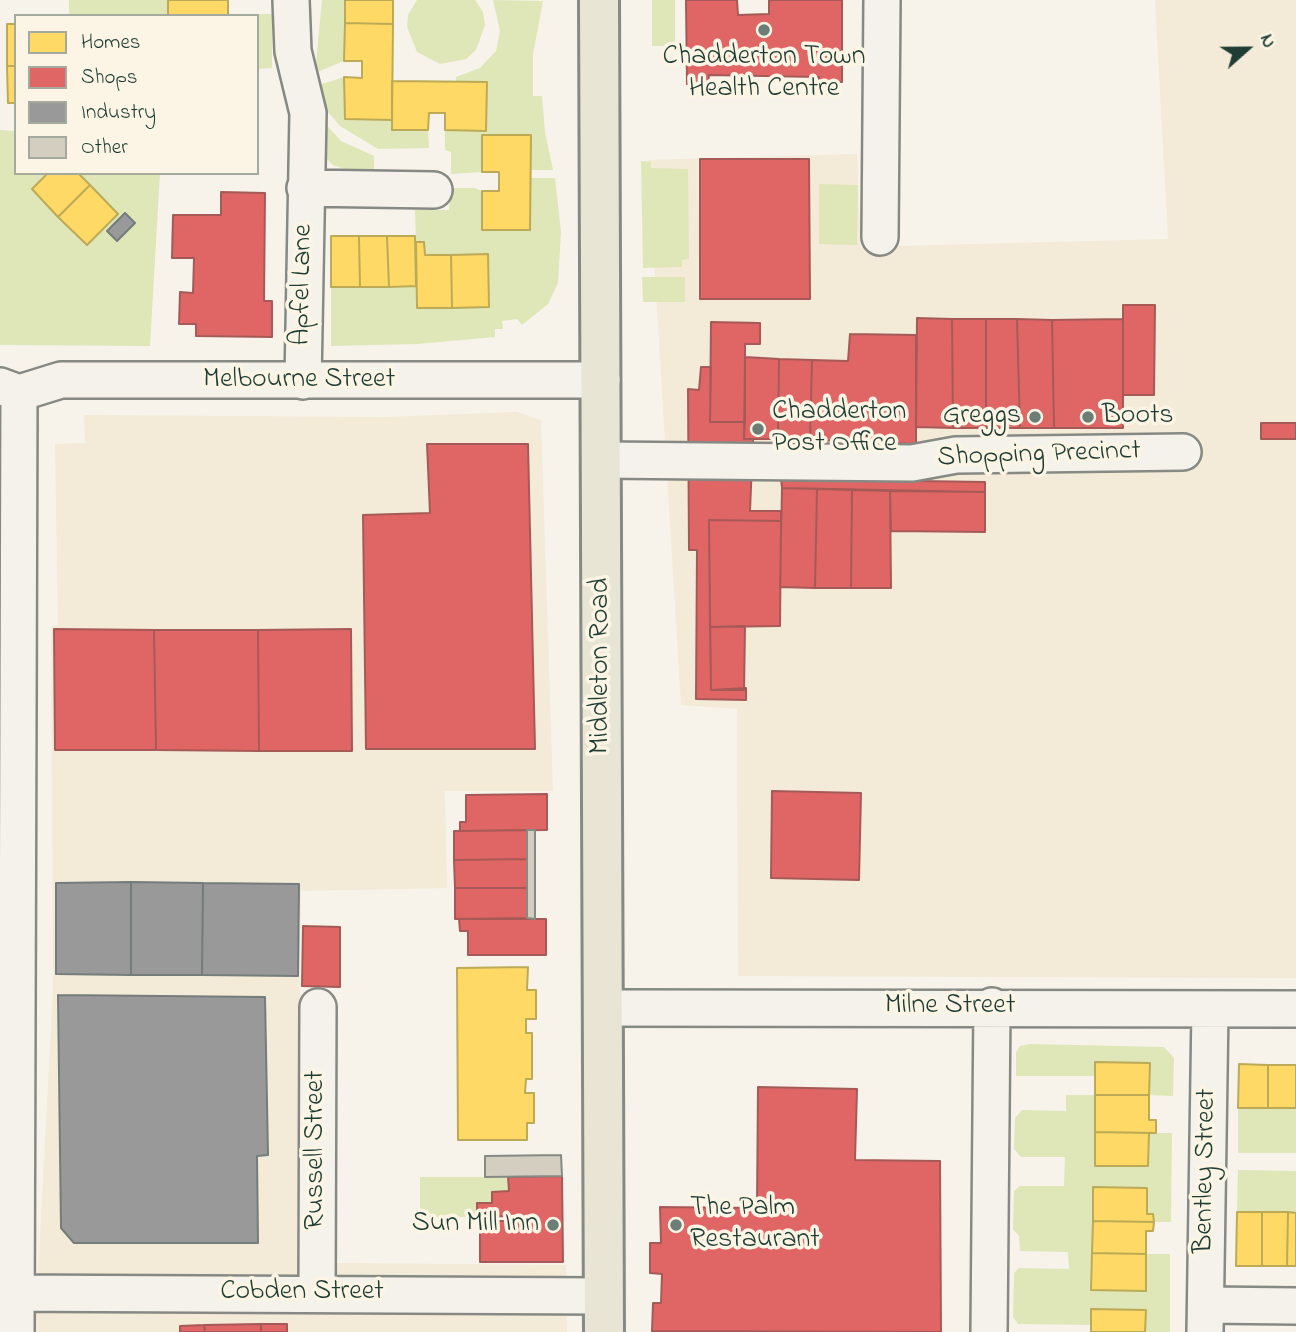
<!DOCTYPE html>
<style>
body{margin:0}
#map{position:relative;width:1296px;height:1332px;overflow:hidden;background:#f7f3ea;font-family:"Indie Flower",sans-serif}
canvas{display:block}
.legend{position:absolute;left:14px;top:14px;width:245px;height:161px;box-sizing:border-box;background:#fcf5e5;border:2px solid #a4ab9e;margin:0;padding:9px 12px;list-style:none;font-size:21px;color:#1f3d34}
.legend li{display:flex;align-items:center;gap:14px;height:35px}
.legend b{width:35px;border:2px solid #a4ab9e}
.north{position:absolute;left:1212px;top:14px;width:70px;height:70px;-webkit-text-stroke:5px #fcf5e5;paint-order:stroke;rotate:69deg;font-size:19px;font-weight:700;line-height:28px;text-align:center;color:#1f3d34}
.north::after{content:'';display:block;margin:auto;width:24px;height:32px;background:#1f3d34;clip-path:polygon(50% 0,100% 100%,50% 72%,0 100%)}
</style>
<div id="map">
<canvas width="1296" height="1332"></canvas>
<ul class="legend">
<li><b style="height:19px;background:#ffd966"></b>Homes</li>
<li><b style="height:19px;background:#e06666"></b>Shops</li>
<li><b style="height:19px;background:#999"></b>Industry</li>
<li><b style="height:19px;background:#d4cec0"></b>Other</li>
</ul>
<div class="north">N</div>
</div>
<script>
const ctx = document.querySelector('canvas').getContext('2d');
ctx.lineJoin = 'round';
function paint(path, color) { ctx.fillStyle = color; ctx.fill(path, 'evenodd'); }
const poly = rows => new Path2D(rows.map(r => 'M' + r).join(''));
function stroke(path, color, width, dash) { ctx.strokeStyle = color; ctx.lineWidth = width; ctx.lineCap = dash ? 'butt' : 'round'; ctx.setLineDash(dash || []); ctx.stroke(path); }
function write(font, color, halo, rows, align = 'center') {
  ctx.font = font + ' "Indie Flower",sans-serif'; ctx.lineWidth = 7; ctx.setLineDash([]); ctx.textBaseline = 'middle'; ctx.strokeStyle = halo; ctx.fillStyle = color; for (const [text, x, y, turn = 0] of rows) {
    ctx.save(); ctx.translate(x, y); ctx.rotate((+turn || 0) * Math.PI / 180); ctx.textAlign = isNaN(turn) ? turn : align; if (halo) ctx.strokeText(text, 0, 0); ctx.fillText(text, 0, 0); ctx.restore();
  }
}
const built = poly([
 [1155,0,1296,0,1296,978,738,976,737,709,681,705,648,160,857,154,860,247,1168,239],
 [517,412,541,420,553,791,445,791,447,888,301,891,297,1259,340,1263,566,1265,567,1332,35,1332,53,989,51,626,58,625,55,444,85,443,84,415,385,417]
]);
const green = poly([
 [69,0,168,0,168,16,69,16],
 [322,0,345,0,344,61,315,73],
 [417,0,475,0,483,12,485,25,476,50,466,59,440,64,417,52,407,27,408,15],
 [493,0,543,1,533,54,533,96,542,96,545,132,553,170,531,170,530,135,482,135,482,172,451,174,451,152,445,150,445,130,486,130,487,83,456,82,456,77,480,68,496,51,500,31],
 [652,0,675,0,675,46,652,46],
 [228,14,272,14,272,68,257,69,257,16],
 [344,77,345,119,392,120,392,130,428,130,429,148,378,149,340,126,320,103,316,86],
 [320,118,341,141,374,156,374,172,347,170,333,165,324,156],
 [0,130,16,131,16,173,48,173,32,189,87,245,118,214,78,173,160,173,150,346,0,345],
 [641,161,651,162,651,168,688,169,689,259,682,260,682,267,643,268],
 [530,178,555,178,561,232,558,283,548,304,522,325,517,319,502,321,503,329,495,329,495,337,417,344,331,346,331,287,416,286,417,308,488,307,488,254,425,255,424,242,416,242,415,210,449,210,450,188,474,188,482,191,482,230,529,230],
 [819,184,858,185,857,245,819,244],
 [642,277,685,277,685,302,643,302],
 [1030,1044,1164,1047,1174,1058,1173,1096,1149,1095,1149,1063,1095,1062,1095,1076,1016,1076,1016,1052,1020,1046],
 [1066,1095,1095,1095,1095,1166,1148,1166,1149,1133,1172,1133,1171,1222,1154,1222,1153,1214,1147,1214,1147,1188,1093,1187,1091,1290,1145,1291,1146,1254,1170,1254,1170,1332,1145,1332,1145,1310,1092,1309,1091,1325,1018,1324,1013,1317,1014,1273,1019,1268,1069,1269,1068,1252,1020,1251,1019,1236,1013,1229,1014,1191,1020,1186,1064,1186,1065,1157,1021,1157,1014,1149,1015,1118,1022,1110,1066,1111],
 [1238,1108,1296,1108,1296,1153,1238,1153],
 [1238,1170,1296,1171,1296,1213,1237,1212],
 [420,1177,508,1177,509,1191,493,1192,492,1203,477,1203,477,1217,420,1217]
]);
const homes = poly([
 [168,0,228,0,228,16,168,16,168,0],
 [345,0,393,0,393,24,345,23,345,0],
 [345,23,393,24,392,120,345,119,344,77,362,78,362,61,344,61,345,23],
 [7,24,16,24,16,66,7,66,7,24],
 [7,66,16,66,16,103,8,103,7,66],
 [392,81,487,82,486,131,445,130,445,113,429,113,428,130,392,130,392,81],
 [482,135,531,135,530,230,482,230,482,191,499,191,499,172,482,172,482,135],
 [48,173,78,173,90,185,58,217,32,189,48,173],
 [90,185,118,214,87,245,58,217,90,185],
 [331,236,359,236,360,287,331,287,331,236],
 [359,236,387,236,389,287,360,287,359,236],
 [387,236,415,236,416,286,389,287,387,236],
 [416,242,424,242,425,255,451,255,452,308,417,308,416,242],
 [488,254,489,307,452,308,451,255,488,254],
 [528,967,527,990,536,990,536,1019,526,1019,526,1033,532,1033,532,1079,526,1079,525,1093,534,1093,534,1123,527,1123,527,1140,458,1140,457,968,528,967],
 [1095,1062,1150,1063,1149,1095,1095,1095,1095,1062],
 [1239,1064,1268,1065,1268,1108,1238,1108,1239,1064],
 [1268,1065,1296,1065,1296,1108,1268,1108,1268,1065],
 [1095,1095,1149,1095,1149,1120,1156,1120,1156,1133,1095,1132,1095,1095],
 [1095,1132,1149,1133,1148,1166,1095,1166,1095,1132],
 [1093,1187,1147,1188,1147,1214,1153,1214,1154,1222,1093,1221,1093,1187],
 [1237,1212,1262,1212,1262,1266,1236,1266,1237,1212],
 [1262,1212,1288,1212,1287,1266,1262,1266,1262,1212],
 [1288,1212,1296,1213,1296,1266,1287,1266,1288,1212],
 [1093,1221,1154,1222,1153,1231,1146,1231,1146,1254,1092,1253,1093,1221],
 [1092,1253,1146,1254,1146,1291,1091,1290,1092,1253],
 [1091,1309,1146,1310,1145,1332,1091,1332,1091,1309]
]);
const shops = poly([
 [686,0,737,0,738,15,769,14,769,0,842,0,842,82,819,82,819,77,709,75,708,83,687,84,686,0],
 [700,159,809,159,810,299,700,299,700,159],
 [221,192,265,193,264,301,272,301,272,337,196,336,196,324,179,324,180,292,193,293,194,258,172,258,173,215,221,215,221,192],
 [1123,305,1155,305,1154,395,1123,395,1123,305],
 [917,318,952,319,953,428,916,427,917,318],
 [952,319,986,319,986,428,953,428,952,319],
 [986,319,1017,319,1020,428,986,428,986,319],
 [1017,319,1052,320,1054,428,1020,428,1017,319],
 [1123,319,1123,428,1054,428,1052,320,1123,319],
 [711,322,760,323,760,344,745,344,745,422,710,422,711,322],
 [850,334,916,335,916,444,810,440,812,360,848,361,850,334],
 [745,357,779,359,778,439,744,439,745,357],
 [779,359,812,360,810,440,778,439,779,359],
 [701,367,711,367,710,422,745,422,744,439,753,439,750,511,781,511,781,521,709,520,711,690,746,688,746,700,696,699,697,550,689,550,688,389,699,390,701,367],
 [1261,423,1296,423,1296,439,1261,439,1261,423],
 [427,444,528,444,535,749,366,749,363,515,430,513,427,444],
 [781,479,985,482,985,492,782,488,781,479],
 [782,488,817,489,815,588,780,587,782,488],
 [817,489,852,490,851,588,815,588,817,489],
 [852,490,890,491,891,588,851,588,852,490],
 [890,491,985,492,985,532,891,531,890,491],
 [709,520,781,521,780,626,710,627,709,520],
 [745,626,744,690,711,690,710,627,745,626],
 [54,629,154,630,156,750,55,750,54,629],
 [351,629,352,751,259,751,258,630,351,629],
 [154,630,258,630,259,751,156,750,154,630],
 [772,791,861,793,859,880,771,878,772,791],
 [547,794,547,830,460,831,460,822,466,822,466,795,547,794],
 [527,830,527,859,454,860,454,831,527,830],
 [527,859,527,888,455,888,454,860,527,859],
 [455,888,527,888,527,918,455,919,455,888],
 [459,919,546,919,546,955,468,955,468,931,460,931,459,919],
 [303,926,340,927,340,987,302,986,303,926],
 [758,1087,857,1089,855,1160,940,1161,941,1332,652,1331,653,1303,661,1303,662,1274,650,1273,650,1243,661,1243,660,1207,757,1208,758,1087],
 [562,1176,563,1262,480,1262,480,1221,510,1221,510,1216,477,1217,477,1203,492,1203,492,1192,509,1191,508,1177,562,1176],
 [261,1324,287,1324,287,1332,261,1332,261,1324],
 [261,1324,261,1332,205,1332,204,1325,261,1324],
 [204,1325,205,1332,180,1332,180,1326,204,1325]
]);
const industry = poly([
 [125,213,135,223,117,241,107,231,125,213],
 [131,882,203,883,202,975,131,975,131,882],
 [131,882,131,975,56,974,56,883,131,882],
 [203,883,299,884,298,976,202,975,203,883],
 [58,995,265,997,268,1155,257,1156,258,1243,74,1243,61,1228,58,995]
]);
const building = poly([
 [527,830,535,830,535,919,527,918,527,830],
 [561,1155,562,1176,485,1177,485,1156,561,1155]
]);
const street = poly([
 [291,0,293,51,308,113,303,381],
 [305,188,434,190],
 [880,237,882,0],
 [0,386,19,393,61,380,602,380],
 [602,460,912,463,956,455,1183,452],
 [604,1008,1296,1009],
 [317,1292,318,1007],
 [0,1293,604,1296],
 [1206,1305,1296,1306],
 [16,1332,19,393],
 [989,1332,992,1006],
 [1205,1332,1210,1010]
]);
const primary = poly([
 [599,0,604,1332]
]);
const markers = [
 [764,30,7,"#6b7d74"],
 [1035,417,7,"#6b7d74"],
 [1088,417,7,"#6b7d74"],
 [758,429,7,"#6b7d74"],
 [553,1225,7,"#6b7d74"],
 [676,1225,7,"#6b7d74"]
];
const poiNames = [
 ["Chadderton Town",764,58,"center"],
 ["Health Centre",764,90,"center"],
 ["Chadderton",772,413],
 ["Post Office",772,445],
 ["Greggs",1021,417,"right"],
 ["Boots",1102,417],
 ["The Palm",690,1209],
 ["Restaurant",690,1241],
 ["Sun Mill Inn",539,1225,"right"]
];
const streetNames = [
 ["Apfel Lane",304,285,-89],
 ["Melbourne Street",299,381],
 ["Shopping Precinct",1039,456,-2],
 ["Middleton Road",602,666,-90],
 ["Milne Street",950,1007],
 ["Russell Street",317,1150,-90],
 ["Bentley Street",1207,1171,-89],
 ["Cobden Street",302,1293]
];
paint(built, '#f3ead7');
paint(green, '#dfe6b8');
paint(homes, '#ffd966');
stroke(homes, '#bcaa57', 2);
paint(shops, '#e06666');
stroke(shops, '#a65a57', 2);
paint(industry, '#999');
stroke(industry, '#747d7b', 2);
paint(building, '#d4cec0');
stroke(building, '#868984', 2);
stroke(street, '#868984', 40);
stroke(primary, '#868984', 44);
stroke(street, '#f5f2ec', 35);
stroke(primary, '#e9e5d5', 38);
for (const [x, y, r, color] of markers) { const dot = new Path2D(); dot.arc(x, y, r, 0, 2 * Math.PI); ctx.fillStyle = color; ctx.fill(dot); stroke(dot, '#fcf5e5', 2.5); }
write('28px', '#1f3d34', '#fcf5e5', poiNames, 'left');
write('28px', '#1f3d34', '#fcf5e5', streetNames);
</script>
